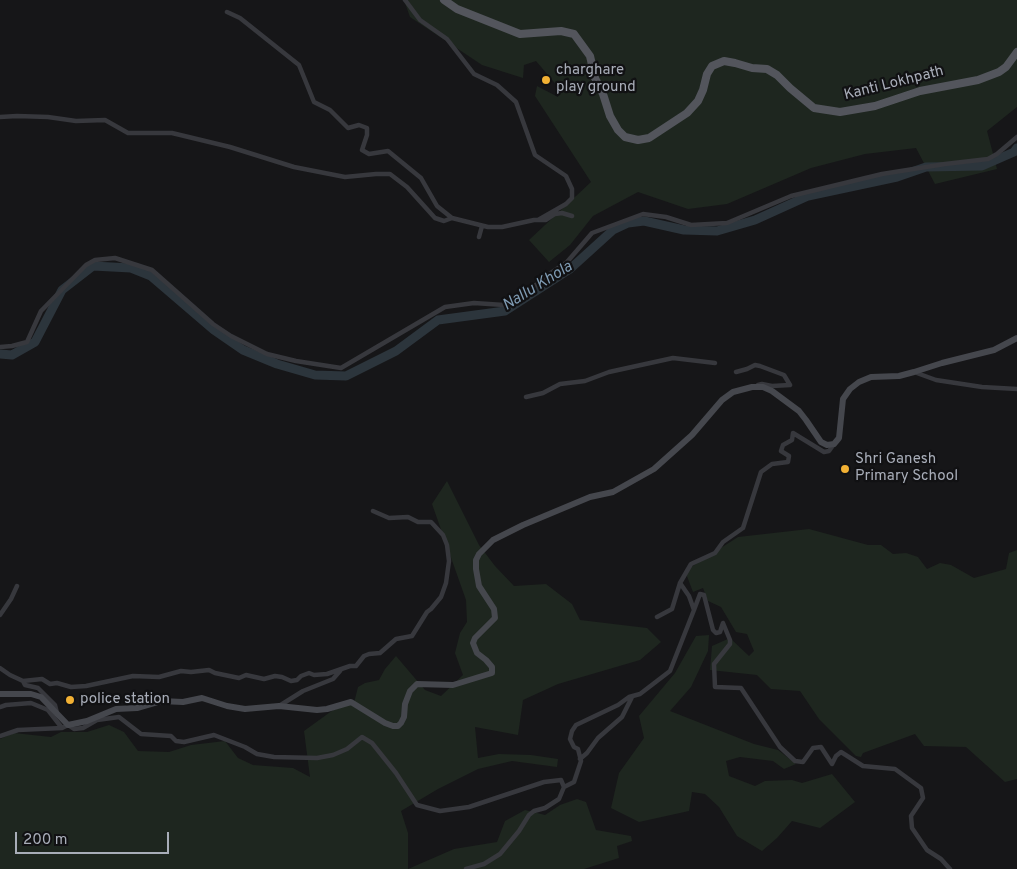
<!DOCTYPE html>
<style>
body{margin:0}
#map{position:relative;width:1017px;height:869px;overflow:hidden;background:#161618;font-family:Overpass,sans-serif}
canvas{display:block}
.scale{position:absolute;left:15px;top:832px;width:154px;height:22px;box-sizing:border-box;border:2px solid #a8adb8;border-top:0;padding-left:6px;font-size:15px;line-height:18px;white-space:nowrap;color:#a8adb8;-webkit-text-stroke:4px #111113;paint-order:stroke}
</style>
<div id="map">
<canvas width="1017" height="869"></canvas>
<div class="scale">200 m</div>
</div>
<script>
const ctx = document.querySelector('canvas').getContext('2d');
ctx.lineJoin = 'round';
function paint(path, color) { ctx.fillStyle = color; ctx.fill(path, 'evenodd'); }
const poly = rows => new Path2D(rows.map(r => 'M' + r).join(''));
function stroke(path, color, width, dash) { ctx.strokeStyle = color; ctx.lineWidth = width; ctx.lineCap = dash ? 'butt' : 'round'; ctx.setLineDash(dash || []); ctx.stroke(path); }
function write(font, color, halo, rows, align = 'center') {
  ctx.font = font + ' Overpass,sans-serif'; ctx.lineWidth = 4.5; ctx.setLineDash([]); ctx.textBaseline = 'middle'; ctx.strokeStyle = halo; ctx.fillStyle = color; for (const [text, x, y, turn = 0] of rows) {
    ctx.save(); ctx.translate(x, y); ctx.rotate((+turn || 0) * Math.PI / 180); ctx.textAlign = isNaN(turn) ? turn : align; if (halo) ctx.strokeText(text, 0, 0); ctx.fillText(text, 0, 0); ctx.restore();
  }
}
const green = poly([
 [404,0,1017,0,1017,107,987,131,997,169,935,184,916,148,865,154,811,168,727,204,688,209,638,192,593,216,570,245,549,262,529,240,591,182,535,96,537,86,558,97,559,88,536,61,524,65,523,78,482,65,410,17],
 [447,481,479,545,495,566,514,586,546,584,572,604,580,620,647,628,661,642,640,660,558,684,523,700,518,735,475,727,478,758,499,754,531,755,558,759,557,767,512,761,478,769,438,789,401,811,408,833,408,869,454,849,497,842,505,821,525,810,545,815,560,805,577,799,586,802,596,830,631,836,632,841,617,846,619,858,584,869,0,869,0,739,14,733,51,737,61,732,87,732,109,725,124,732,138,751,169,752,191,745,225,741,238,758,253,765,293,768,310,777,304,731,333,710,354,703,358,687,365,683,379,680,385,669,396,656,425,690,441,696,463,675,455,653,460,633,467,622,466,600,432,504],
 [809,529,868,545,881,545,893,554,906,553,918,557,927,569,940,563,951,565,974,578,1006,569,1009,553,1017,550,1017,779,1005,782,966,747,924,746,915,734,863,753,861,757,856,756,819,719,800,691,771,689,757,675,710,670,712,646,730,638,749,656,754,651,747,634,736,632,721,607,708,601,703,588,693,592,685,571,738,537],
 [709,635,708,651,691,687,670,711,754,744,778,750,796,764,784,769,773,761,740,757,726,761,729,776,755,786,765,781,792,780,802,783,832,774,855,802,820,828,792,821,777,838,762,851,737,836,719,807,705,794,692,792,689,811,639,822,611,808,619,773,644,738,639,716,675,673,696,636]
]);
const river = poly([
 [0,354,12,355,35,342,62,290,93,266,131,268,151,276,214,330,243,350,277,364,315,375,346,376,396,351,438,320,505,311,570,269,613,230,628,223,644,221,684,230,717,231,755,220,808,196,897,177,926,167,982,166,1014,152,1017,148]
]);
const street = poly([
 [405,0,420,20,447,39,474,74,497,85,516,102,535,155,566,176,572,189,572,198,566,204,538,220],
 [227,12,240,18,299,65,314,102,330,110,348,128,359,125,367,128,367,135,362,150,369,154,388,151,421,178,437,206,452,218],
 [0,117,17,116,48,117,76,121,105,120,128,133,172,133,230,147,294,167,345,177,376,174,390,174,407,187,435,218,444,221,452,218,488,227,502,227,534,220,546,220,555,214,562,213,572,216],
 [479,237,482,226],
 [0,347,12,346,27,342,41,311,86,265,95,260,115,258,152,270,213,324,231,336,267,354,296,361,341,368,445,307,474,303,504,305,539,283,552,272,567,262,592,233,643,214,666,217,691,225,727,223,791,196,882,174,945,164,988,159,997,154,1017,137],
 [736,372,747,369,755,365,760,366,784,375,790,385,772,386,762,384,758,385],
 [914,372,936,380,982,387,1017,389],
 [526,397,543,393,560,384,585,381,609,372,673,358,715,363],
 [694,610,700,594,704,595,713,630,716,633,720,632,723,623,730,640,730,644,714,664,715,687,741,688,780,747,795,761,803,762,813,748,821,747,832,764,836,756,841,752,863,766,895,769,921,788,923,798,911,816,912,828,927,850,941,859,950,869],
 [0,615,11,599,17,586],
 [657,617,672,609,680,583,691,564,715,553,723,542,743,528,761,472,772,464,788,462,789,456,781,451,783,445,792,440,793,433,824,452,829,451,834,444],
 [0,668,10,675,23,681,25,685,38,688,55,705,57,713],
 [23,681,42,679,50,684,57,683,71,687,86,686,133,676,159,677,181,671,191,672,209,670,215,673,239,678,246,675,264,679,275,676,282,677,291,681,297,680,301,676,309,673,314,675,327,674,350,666,356,666,364,656,369,654,380,653,396,639,412,636,427,612,431,609,441,597,446,583,449,561,447,545,443,535,431,522,418,522,408,517,389,518,373,511],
 [279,706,303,691,333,679,340,671],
 [0,707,6,705,31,703,48,710,62,728,68,725,74,729,83,728,97,720,119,717,141,734,171,736,176,741,184,742,214,735,245,747,257,754,274,757,317,758,333,755,347,749,362,737,372,743,396,773,417,805,440,811,469,807,544,782,561,780,564,787,559,799,545,808,534,811,529,815,519,831,500,854,484,864,466,869],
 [0,736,18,730,62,728],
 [580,759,587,753,598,738,622,717,632,697],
 [564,787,574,782,581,761,578,749,574,747,570,739,572,731,576,725,618,705,629,697,640,694,670,671,694,610,689,596,680,583]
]);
const secondary = poly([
 [0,694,31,694,41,697,68,725,87,721,116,709,137,708,161,701,183,702,202,698,227,706,245,709,279,706,317,710,327,709,351,702,385,723,393,726,398,726,401,723,404,717,405,704,410,691,417,684,453,685,492,673,492,667,486,660,477,653,473,643,475,638,495,618,494,609,479,586,476,569,476,560,479,554,493,540,523,525,590,497,613,492,654,469,692,435,722,400,733,392,752,387,763,387,772,391,799,411,806,420,821,442,827,445,834,444,839,438,843,399,850,389,859,382,871,377,899,376,914,372,942,363,994,350,1017,338]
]);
const primary = poly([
 [444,0,457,9,520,34,561,31,574,34,590,56,595,78,603,94,610,116,618,130,625,137,638,140,649,138,687,113,698,101,703,90,707,74,712,66,724,61,735,63,752,68,767,69,777,75,790,88,814,108,840,112,875,106,920,91,978,80,999,72,1006,67,1017,52]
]);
const markers = [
 [546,80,5,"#f2b134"],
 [845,469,5,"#f2b134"],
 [70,700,5,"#f2b134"]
];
const poiNames = [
 ["charghare",556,71],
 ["play ground",556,88],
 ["Shri Ganesh",855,460],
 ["Primary School",855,477],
 ["police station",80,700]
];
const streetNames = [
 ["Kanti Lokhpath",894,84,-14]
];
const waterNames = [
 ["Nallu Khola",538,287,-32]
];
paint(green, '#1e261f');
stroke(river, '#2c353c', 9);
stroke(street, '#37383d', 4.5);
stroke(secondary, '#45474d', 6);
stroke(primary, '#53555c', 8);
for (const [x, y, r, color] of markers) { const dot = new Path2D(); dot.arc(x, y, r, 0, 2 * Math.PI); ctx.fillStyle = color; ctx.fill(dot); stroke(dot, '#111113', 2); }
write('15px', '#a8adb8', '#111113', poiNames, 'left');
write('15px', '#a8adb8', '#111113', streetNames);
write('italic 16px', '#7f9bb3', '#111113', waterNames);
</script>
